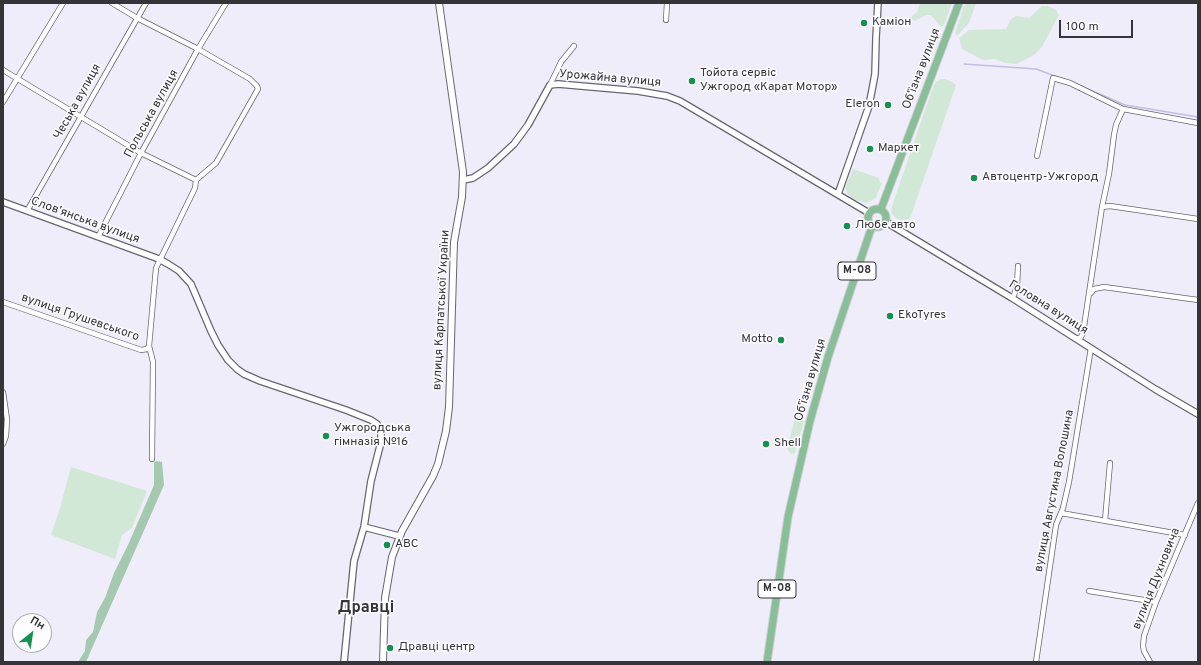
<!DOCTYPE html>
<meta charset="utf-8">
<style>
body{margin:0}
#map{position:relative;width:1201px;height:665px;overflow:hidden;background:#f0edfa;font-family:Overpass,sans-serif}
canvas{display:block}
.frame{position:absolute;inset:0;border:4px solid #353439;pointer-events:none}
.north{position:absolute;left:12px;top:613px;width:40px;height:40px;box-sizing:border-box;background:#fdfcff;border:1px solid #adacb0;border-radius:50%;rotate:30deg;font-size:11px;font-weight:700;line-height:16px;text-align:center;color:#353439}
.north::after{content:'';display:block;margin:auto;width:14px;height:18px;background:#13914e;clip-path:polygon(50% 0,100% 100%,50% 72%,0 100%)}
.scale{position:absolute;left:1059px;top:20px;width:74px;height:18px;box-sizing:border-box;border:2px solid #353439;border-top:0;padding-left:5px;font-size:12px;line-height:14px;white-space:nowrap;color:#353439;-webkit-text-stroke:3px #fdfcff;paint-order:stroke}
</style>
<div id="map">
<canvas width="1201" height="665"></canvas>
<div class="frame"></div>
<div class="north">Пн</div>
<div class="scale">100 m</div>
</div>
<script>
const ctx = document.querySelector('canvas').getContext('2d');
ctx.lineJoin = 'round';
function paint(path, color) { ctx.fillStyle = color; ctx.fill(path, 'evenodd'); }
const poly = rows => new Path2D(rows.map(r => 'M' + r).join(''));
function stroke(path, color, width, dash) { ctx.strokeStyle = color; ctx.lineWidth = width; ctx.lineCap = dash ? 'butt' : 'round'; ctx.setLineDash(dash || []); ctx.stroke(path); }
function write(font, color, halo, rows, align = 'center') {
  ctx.font = font + ' Overpass,sans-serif'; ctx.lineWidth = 3; ctx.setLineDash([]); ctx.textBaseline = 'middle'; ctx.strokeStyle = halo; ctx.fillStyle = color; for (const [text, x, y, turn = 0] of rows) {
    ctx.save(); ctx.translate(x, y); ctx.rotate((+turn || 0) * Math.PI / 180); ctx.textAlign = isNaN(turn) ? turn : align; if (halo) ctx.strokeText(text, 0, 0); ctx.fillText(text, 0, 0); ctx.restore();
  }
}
const green = poly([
 [920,3,952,3,944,25,941,27,931,15,926,15,915,21,910,18,917,12],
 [965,3,976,3,969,23,957,36,955,33],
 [1042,6,1047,6,1055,9,1059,15,1042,47,1034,55,1017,64,1005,63,994,59,983,60,962,49,959,38,969,30,1006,29,1011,19,1016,16,1029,18],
 [941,79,945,79,952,82,956,85,910,219,900,220,896,218,891,212,892,206,933,87,936,82],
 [853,169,879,178,880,182,882,183,876,197,873,200,866,203,859,201,852,198,847,193,845,187],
 [799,417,803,419,804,421,795,453,791,454,787,449,795,418],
 [71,467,147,491,132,528,122,535,115,559,51,535,60,508]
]);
const forest = poly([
 [157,461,162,462,164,485,86,662,78,662,85,651,86,640,93,632,97,612,105,598,114,573,128,545,154,485,154,462]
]);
const stream = poly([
 [964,64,1036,69,1066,80],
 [1081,86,1125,105,1198,117]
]);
const minor = poly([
 [112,3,137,18,198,49,250,79,257,86,258,89,216,163,196,180,195,188,156,268,149,346,153,362,152,459],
 [666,20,667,3],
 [3,70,141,153,196,180],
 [550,85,561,62,574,46],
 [3,102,63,3],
 [1037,156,1053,78,1070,83,1123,109,1198,123],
 [1102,207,1110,206,1198,219],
 [27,211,146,3],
 [98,237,141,153,198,49,226,3],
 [1091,293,1094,289,1104,287,1198,300],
 [1012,298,1014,295,1017,286,1018,266],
 [3,302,141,350,147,349,149,346],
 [1076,339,1081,337,1083,333,1102,207,1109,174,1114,135,1116,125,1123,109],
 [3,392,7,419,6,436,3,444],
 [1061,513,1185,535],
 [1105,521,1110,463],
 [1089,591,1156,602],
 [1036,662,1056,525,1063,508,1069,482,1091,348],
 [1150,662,1144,651,1143,646,1144,636,1156,602,1198,503]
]);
const tertiary = poly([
 [463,180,473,178,488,168,514,144,528,125,550,85,558,84,638,91,667,96,680,101,869,213],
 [838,194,869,106,875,74,876,38,878,3],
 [3,202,159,259,168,264,179,271,191,284,211,331,218,345,228,360,237,369,244,374,260,381,346,410,371,420,377,424,381,434,381,442,371,481,364,527,354,561,344,662],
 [886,222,1012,298,1155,389,1198,414],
 [364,527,399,536]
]);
const secondary = poly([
 [383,662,385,598,392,557,402,531,433,476,438,464,446,431,449,407,454,242,462,197,463,172,439,3]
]);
const trunk = poly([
 '868 218a9 9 0 1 1 18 0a9 9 0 1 1-18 0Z',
 [881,209,959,3],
 [767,662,788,517,810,421,828,357,872,226]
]);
const markers = [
 [864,23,4,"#13914e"],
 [692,81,4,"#13914e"],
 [888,105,4,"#13914e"],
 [870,149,4,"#13914e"],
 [974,178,4,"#13914e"],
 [847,226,4,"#13914e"],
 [890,316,4,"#13914e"],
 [781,340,4,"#13914e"],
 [326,436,4,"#13914e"],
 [766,444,4,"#13914e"],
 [387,545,4,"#13914e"],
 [390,648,4,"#13914e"]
];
const shields = [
 [857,271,38],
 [777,589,38]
];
const shieldNames = [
 ["М-08",857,271],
 ["М-08",777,589]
];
const poiNames = [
 ["Каміон",872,23],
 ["Тойота сервіс",700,74],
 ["Ужгород «Карат Мотор»",700,88],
 ["Eleron",880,105,"right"],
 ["Маркет",878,149],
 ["Автоцентр-Ужгород",982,178],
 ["Любе авто",855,226],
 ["EkoTyres",898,316],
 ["Motto",773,340,"right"],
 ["Ужгородська",334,429],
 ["гімназія №16",334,443],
 ["Shell",774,444],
 ["ABC",395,545],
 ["Дравці центр",398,648]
];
const streetNames = [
 ["Обʼїзна вулиця",922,69,-69],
 ["Урожайна вулиця",610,79,5],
 ["Чеська вулиця",78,102,-61],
 ["Польська вулиця",152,114,-61],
 ["Словʼянська вулиця",85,221,20],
 ["Головна вулиця",1048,308,32],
 ["вулиця Карпатської України",442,310,-87],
 ["вулиця Грушевського",80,318,19],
 ["Обʼїзна вулиця",811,380,-74],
 ["вулиця Августина Волошина",1055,491,-79],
 ["вулиця Духновича",1157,579,-68]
];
const districtNames = [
 ["Дравці",366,609]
];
paint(green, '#d1e8d6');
paint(forest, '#a5c9ae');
stroke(stream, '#c5bce3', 1.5);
stroke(minor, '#686570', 6);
stroke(tertiary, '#686570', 8);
stroke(secondary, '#686570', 8);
stroke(trunk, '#cfcecf', 9);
stroke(minor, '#fff', 4.5);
stroke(tertiary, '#fff', 5.5);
stroke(secondary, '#fff', 6);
stroke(trunk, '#88be98', 7);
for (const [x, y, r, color] of markers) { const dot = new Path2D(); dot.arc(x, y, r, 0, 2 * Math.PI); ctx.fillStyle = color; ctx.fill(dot); stroke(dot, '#fdfcff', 1.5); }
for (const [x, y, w] of shields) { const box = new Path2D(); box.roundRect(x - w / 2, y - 9, w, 18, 3); ctx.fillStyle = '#fdfcff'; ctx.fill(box); stroke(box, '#353439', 1); }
write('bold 11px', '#353439', null, shieldNames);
write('12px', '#353439', '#fdfcff', poiNames, 'left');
write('12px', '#353439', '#fdfcff', streetNames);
write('bold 16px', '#353439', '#fdfcff', districtNames);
</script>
